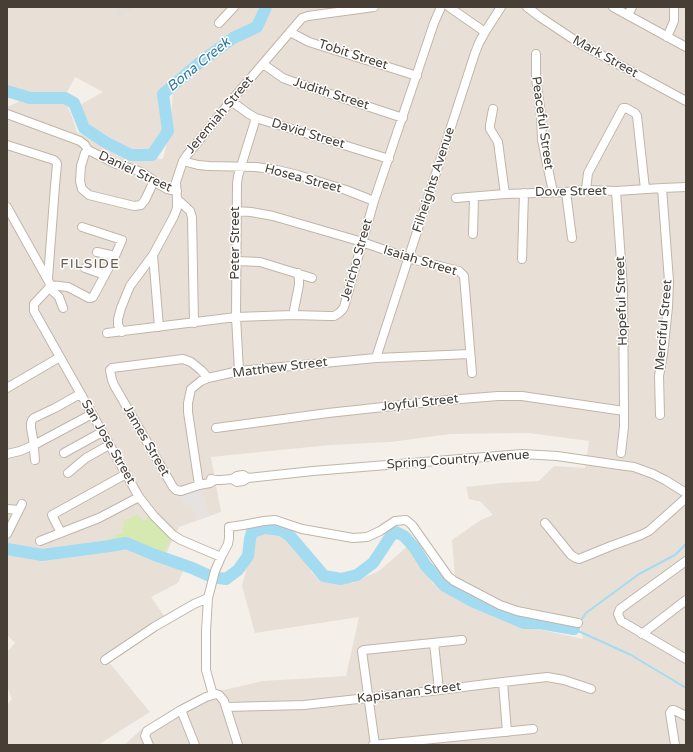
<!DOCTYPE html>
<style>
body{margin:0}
#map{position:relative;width:693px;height:752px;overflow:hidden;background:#f4efe8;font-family:"Varela Round",sans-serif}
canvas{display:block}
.frame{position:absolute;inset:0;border:8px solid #473f36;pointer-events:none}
</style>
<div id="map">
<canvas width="693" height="752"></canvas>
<div class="frame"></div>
</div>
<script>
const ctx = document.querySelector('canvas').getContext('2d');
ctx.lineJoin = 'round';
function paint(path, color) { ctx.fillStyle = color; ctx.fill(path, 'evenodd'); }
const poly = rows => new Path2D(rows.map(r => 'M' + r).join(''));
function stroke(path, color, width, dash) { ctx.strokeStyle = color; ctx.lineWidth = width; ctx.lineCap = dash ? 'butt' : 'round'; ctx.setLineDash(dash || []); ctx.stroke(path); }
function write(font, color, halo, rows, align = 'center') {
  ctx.font = font + ' "Varela Round",sans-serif'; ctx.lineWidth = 3; ctx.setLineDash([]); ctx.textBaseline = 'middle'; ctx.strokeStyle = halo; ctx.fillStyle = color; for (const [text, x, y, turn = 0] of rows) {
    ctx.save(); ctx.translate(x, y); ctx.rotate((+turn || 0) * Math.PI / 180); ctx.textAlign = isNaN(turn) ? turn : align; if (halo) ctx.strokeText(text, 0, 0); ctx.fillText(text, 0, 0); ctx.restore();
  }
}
const residential = poly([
 [7,7,258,7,259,17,248,28,237,34,160,92,166,130,148,153,130,153,93,131,78,106,103,92,75,77,65,96,32,97,7,87],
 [273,7,686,7,686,745,124,745,144,727,219,691,263,681,346,676,359,617,255,633,242,586,256,533,278,530,303,557,312,573,323,582,352,583,379,571,408,546,413,549,433,584,519,625,583,639,579,620,527,610,484,596,455,578,452,540,481,520,493,515,480,501,477,501,469,499,466,487,502,483,539,481,554,466,585,468,589,441,529,433,450,434,391,442,330,445,211,457,221,512,179,527,165,556,126,541,81,548,49,551,7,546,7,107,20,101,64,100,71,114,77,132,129,157,163,159,170,131,173,93,219,53,235,42,259,30],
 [125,547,183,571,178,583,151,597,165,617,108,661,150,712,98,745,7,745,7,705,12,699,7,687,7,652,15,643,7,635,7,553,40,558]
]);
const industrial = poly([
 [115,7,136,7,119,17]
]);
const green = poly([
 [137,515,144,521,149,517,160,527,171,540,163,554,134,542,124,540,108,543,107,539,115,537,115,535,123,533,121,528,124,527,123,521]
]);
const parking = poly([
 [201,488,210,516,197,520,191,504,184,506,180,495]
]);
const stream = poly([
 [580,622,586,613,639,574,675,555,686,544],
 [577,626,574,629,631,655,686,688]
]);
const river = poly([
 [7,91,30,98,65,98,74,103,84,128,105,142,131,155,152,155,168,131,163,94,198,64,233,38,257,27,266,7],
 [7,549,42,555,110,546,126,543,155,555,192,568,212,577,226,579,238,570,248,556,250,539,252,532,264,528,274,529,283,531,290,536,324,576,341,579,357,575,373,563,383,548,390,537,396,532,404,536,414,547,426,566,445,586,472,601,524,623,539,623,574,629]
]);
const minor = poly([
 [449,7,485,32],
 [527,7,540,17,579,43,686,101],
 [613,7,686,47],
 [628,15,632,7],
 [219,23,234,7],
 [290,32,309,42,417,76],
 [667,37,671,28,674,21,674,7],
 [536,54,536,78,541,116,542,140,553,192],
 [263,64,283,78,291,81,403,118],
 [231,101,249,114,256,118,389,159],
 [493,109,490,125,490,129,498,142,505,194],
 [7,114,80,141,85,145,88,150,116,164,136,170,143,173,160,185,167,189,177,191],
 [7,145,54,160,56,162,57,164,55,186,48,278],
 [88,150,85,153,81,166,80,181,82,189,89,195,134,206,141,205,145,200,154,181],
 [183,161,198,165,209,166,256,167,277,170,298,175,346,190,374,201],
 [586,190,588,173,623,108,626,108,635,113,637,116,645,189],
 [616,191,623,289,624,411,624,427,621,453],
 [566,192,572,238],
 [456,198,505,194,566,192,586,190,616,191,662,188,686,187],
 [177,199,190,211,192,217,194,323],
 [7,207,49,282,50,285,49,288,34,304,34,311,139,497,154,516,173,535,181,540,221,557],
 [236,211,251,212,273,216,359,241,408,258,459,271,464,276,472,373],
 [473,234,474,197],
 [97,252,115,256],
 [153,255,159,327],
 [522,259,524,193],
 [237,261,260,262,312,278],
 [85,268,105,275],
 [50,285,68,287,89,298,91,298,93,297,115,256,122,240,82,227],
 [49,288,56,294,59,297,63,308],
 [293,315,299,285,299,280,298,273],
 [122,332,118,325,118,319,121,308,130,286,153,255,174,216,177,208,177,199,176,182,183,161,187,155,231,101,290,32,302,18,308,16,374,7],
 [107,333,236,317,293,315,329,316,334,316,339,313,342,310,344,307,374,201,434,23,441,7],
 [376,358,475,53,479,43,485,32,501,7],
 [239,371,236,317,237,184,238,176,256,118],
 [208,378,201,370,191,362,183,359,112,368,110,370,112,380,114,385,173,487,176,490,181,491,199,485,210,483,215,480],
 [7,388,60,357],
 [660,415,659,376,663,354,668,307,669,281,662,188],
 [216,428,328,413,448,400,498,396,522,396,624,411],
 [64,453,102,432],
 [7,454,20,451,34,445,92,414],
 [35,460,33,439,31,428,31,423,32,420,34,418,55,408,80,394],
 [68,473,86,458,109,445],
 [211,479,215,480,221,480,232,479,237,476,243,475,248,478],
 [232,479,237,482,243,481,248,478,313,471,522,454,557,456,619,465,634,467,653,474,665,480,686,493],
 [199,485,188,412,188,403,191,389,201,381,208,378,239,371,376,358,470,354],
 [7,509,19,510],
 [545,523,571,555,576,558,579,559,611,546,641,535,649,531,686,498],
 [61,533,52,515,126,474],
 [7,534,22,504],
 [40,541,99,518,139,497],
 [686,561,620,609,618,614,621,621,686,659],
 [642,634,686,600],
 [434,643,439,690],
 [105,660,154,627,194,604,208,598],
 [503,682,507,732],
 [213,695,206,670,206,631,208,598,215,571,221,557,228,544,229,538,229,527,243,525,264,521,275,520,302,529,353,538,367,537,380,531,395,521,406,520,412,525,448,576,454,581,500,605,517,611,578,623],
 [226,707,304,705,439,690,503,682,547,677,564,680,591,689],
 [181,710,195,745],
 [149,745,145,736,147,731,181,710,206,697,216,694,219,695,224,701,238,745],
 [373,745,533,729],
 [375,745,362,651,364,650,462,640],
 [675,745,670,713,672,710,674,710,686,716]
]);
const streetNames = [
 ["Tobit Street",353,55,18],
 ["Mark Street",605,57,29],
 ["Judith Street",331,94,18],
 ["Jeremiah Street",220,115,-50],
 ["Peaceful Street",542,123,82],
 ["David Street",308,134,17],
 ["Daniel Street",135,172,25],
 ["Hosea Street",303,179,15],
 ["Filheights Avenue",434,180,-72],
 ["Dove Street",571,192,-1],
 ["Peter Street",236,243,-90],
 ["Jericho Street",357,260,-74],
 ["Isaiah Street",420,261,17],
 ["Hopeful Street",622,301,-92],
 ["Merciful Street",664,325,-85],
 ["Matthew Street",280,368,-7],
 ["Joyful Street",420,403,-6],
 ["James Street",146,441,60],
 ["San Jose Street",108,442,60],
 ["Spring Country Avenue",458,460,-4],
 ["Kapisanan Street",409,693,-7]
];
const waterNames = [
 ["Bona Creek",199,65,-39]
];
const neighbourhoodNames = [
 ["FILSIDE",90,264]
];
paint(residential, '#e8e0d6');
paint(industrial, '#e3ded9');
paint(green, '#d6e9b0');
paint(parking, '#e5e2df');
stroke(stream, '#a3dbf1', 2);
stroke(river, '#a3dbf1', 12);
stroke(minor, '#c0b5aa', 10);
stroke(minor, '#fff', 8);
write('13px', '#473f36', '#fff', streetNames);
write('italic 14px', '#2a7a9c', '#fff', waterNames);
ctx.letterSpacing = '1px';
write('14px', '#6a5b4d', '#fff', neighbourhoodNames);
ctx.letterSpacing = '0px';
</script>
